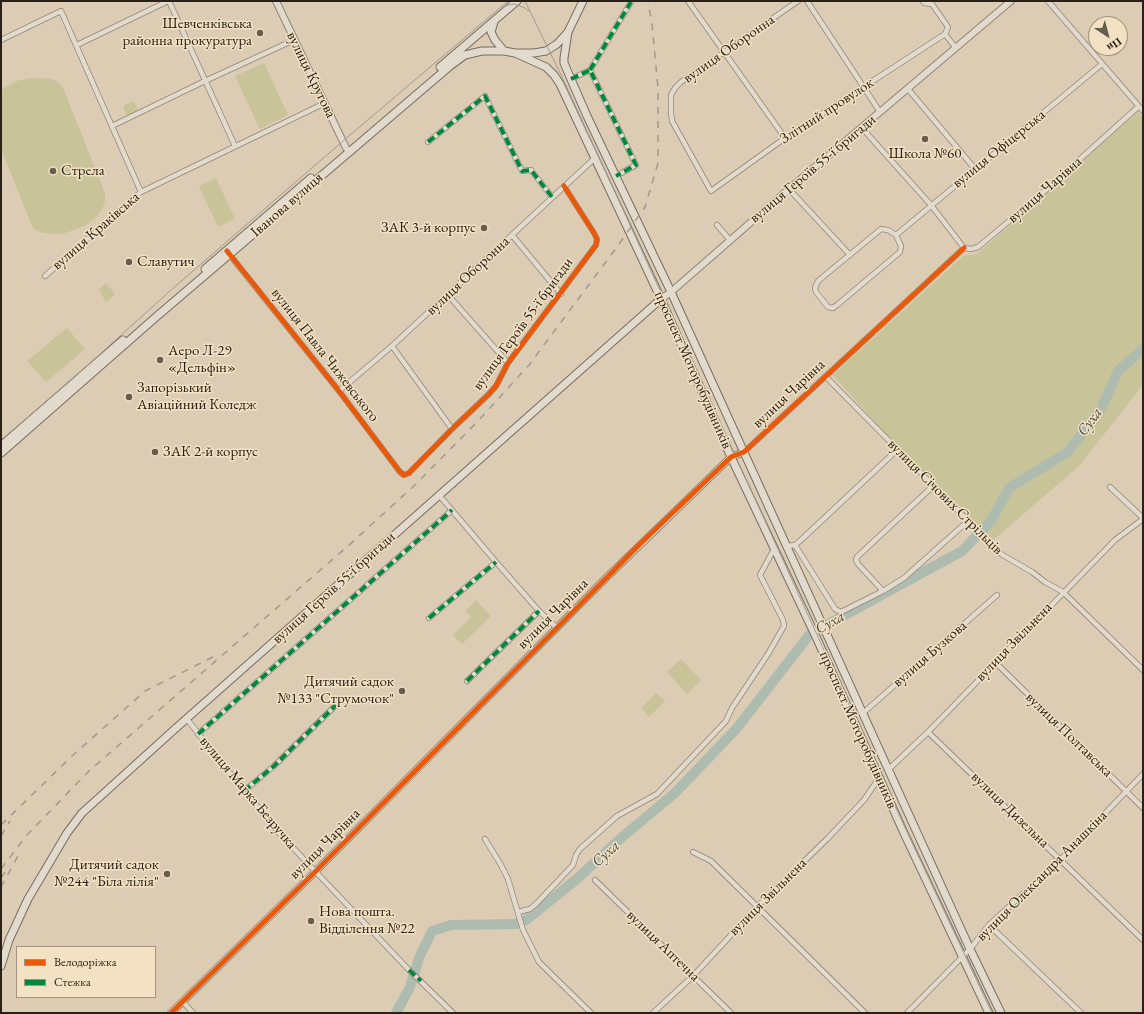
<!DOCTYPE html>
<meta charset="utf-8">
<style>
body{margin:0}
#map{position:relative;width:1144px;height:1014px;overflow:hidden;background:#dbccb3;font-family:"EB Garamond",serif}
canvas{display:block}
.frame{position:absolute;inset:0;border:2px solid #292117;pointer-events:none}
.legend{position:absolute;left:16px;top:946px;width:140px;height:52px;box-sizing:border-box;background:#f2e1c3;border:1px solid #a2947e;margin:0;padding:5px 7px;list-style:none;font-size:12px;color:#292117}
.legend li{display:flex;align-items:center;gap:8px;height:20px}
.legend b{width:20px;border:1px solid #a2947e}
.north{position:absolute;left:1088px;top:16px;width:40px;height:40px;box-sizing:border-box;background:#f2e1c3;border:1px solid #a2947e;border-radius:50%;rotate:144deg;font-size:11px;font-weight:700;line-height:16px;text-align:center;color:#292117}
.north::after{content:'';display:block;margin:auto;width:14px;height:18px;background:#675d4e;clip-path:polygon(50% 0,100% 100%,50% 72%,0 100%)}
</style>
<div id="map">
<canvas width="1144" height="1014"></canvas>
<div class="frame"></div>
<ul class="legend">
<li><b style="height:5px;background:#e8590c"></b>Велодоріжка</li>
<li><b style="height:5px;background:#00873e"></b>Стежка</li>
</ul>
<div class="north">Пн</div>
</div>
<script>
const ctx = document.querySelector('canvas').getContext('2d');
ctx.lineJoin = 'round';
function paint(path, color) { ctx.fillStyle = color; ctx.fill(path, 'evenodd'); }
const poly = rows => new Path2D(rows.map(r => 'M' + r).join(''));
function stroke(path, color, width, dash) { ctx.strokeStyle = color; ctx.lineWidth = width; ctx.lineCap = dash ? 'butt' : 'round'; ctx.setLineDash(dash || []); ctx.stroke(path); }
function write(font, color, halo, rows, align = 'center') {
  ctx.font = font + ' "EB Garamond",serif'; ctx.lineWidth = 3; ctx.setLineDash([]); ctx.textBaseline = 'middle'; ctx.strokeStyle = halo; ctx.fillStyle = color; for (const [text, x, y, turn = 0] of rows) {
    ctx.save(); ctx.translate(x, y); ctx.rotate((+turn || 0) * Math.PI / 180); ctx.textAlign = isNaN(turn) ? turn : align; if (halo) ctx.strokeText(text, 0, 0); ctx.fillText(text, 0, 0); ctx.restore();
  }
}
const green = poly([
 [264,63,288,115,260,129,235,76],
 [32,78,51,79,58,82,63,88,105,193,105,201,102,210,94,219,86,225,63,234,43,233,35,230,31,224,1,149,1,90,16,81],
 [134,101,138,111,127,116,123,106],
 [1137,112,1143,117,1143,385,1079,466,992,541,898,448,833,375,963,256,977,254],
 [216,178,235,219,218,227,199,186],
 [106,283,115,294,106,303,99,289],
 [67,328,85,349,46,382,27,361],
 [476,600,491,616,462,644,453,635,471,617,465,611],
 [681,659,701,680,687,694,667,672],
 [656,693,665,701,649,717,641,708]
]);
const river = poly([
 [526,920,578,878,621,838,675,793,737,728,810,634,962,551,991,521,1009,488,1068,452,1101,409,1118,371,1143,349],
 [396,1013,410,987,419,958,432,931,451,925,517,924]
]);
const minor = poly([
 [169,1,235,146],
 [688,1,785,138],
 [798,1,681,82,675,88,671,95,671,112,672,121,711,191,785,138,945,34],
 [807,1,880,112],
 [923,1,924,3,932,4,948,27,945,34,955,47],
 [1048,1,1143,111],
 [1,40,61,11,141,192],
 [77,45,168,1],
 [590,70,631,2],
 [571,79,590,70,636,165,616,176],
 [908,89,975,169],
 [112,126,205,81,294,40],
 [862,128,931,205,964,248],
 [428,142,485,96,522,171,531,170,552,197],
 [789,189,850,255],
 [717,225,730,240],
 [512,235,561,294],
 [896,235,901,246,900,252,837,305,833,308,828,307,816,292,815,288,818,281,881,229,888,230,896,235,1102,64],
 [964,248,971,249,978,247,1039,196,1138,107],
 [229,254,339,391,400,472,404,475,409,473,452,429,489,394,496,386,508,363,596,245,597,239,594,233,564,186],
 [45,276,141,192,325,103],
 [448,295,508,363],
 [392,346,452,429],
 [826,377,1001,554,1032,572,1045,582,1063,592,1143,670],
 [339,391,392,346,595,158],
 [744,452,964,248],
 [1110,487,1143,518],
 [439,495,496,562,539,611,557,628],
 [795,545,835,609,841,612,883,591,904,578,968,521],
 [787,546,795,545,801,540,897,450],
 [883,591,858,564,856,560,857,557,933,486],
 [429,618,496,562],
 [995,662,1143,808],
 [467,681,539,611],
 [863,713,997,595],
 [187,719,219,760,279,833,409,970,453,1013],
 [928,732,1143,940],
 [198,734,452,510],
 [889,769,928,732,1115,540,1143,519],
 [244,791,274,766,336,705],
 [485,839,501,865,508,879,523,930,539,962,591,1013],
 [693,852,711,861,865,1013],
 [595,880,731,1013],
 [518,912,530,909,536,904,573,865,576,855,580,849,617,816,657,794,726,721,732,708,768,654,784,626,783,620,760,575,774,549],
 [989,925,1081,1013],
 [183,1002,193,1013],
 [653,1013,693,976,757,907,827,839,864,800,879,778],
 [907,1013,970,949,989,925,1060,860,1143,774]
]);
const tertiary = poly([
 [276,1,346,148],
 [661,299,671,292,789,189,1011,1],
 [171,1013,315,872,608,576,731,457,744,452]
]);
const secondary = poly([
 [494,22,491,32,495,40,504,51],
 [568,32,564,58,564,63,570,77,587,116,671,292,970,949,1001,1013],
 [515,53,546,67,554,75,560,84,661,299,731,457,817,639,904,833,989,1013],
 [440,67,517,1],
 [205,269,311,178],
 [1,446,123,340],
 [1,453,156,317,450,66,465,55,482,51,504,51,515,53,534,53,546,51,557,44,568,32,583,1],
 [1,966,9,940,28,899,67,833,82,813,176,728,661,299]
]);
const tram = poly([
 [525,1,562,77,631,227,907,832,992,1013],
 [502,8,508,5,514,4,525,8,529,11],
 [1,440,69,382,171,290,343,141,508,1]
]);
const rail = poly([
 [1,825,71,757,145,691,213,657],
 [1,836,10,821],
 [1,869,26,836,89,771,348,546,416,484,478,421,529,365,617,247,645,207,658,163,658,88,652,24,648,1],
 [1,878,9,866],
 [1,887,20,852]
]);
const quiet = poly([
 [590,70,631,2],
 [571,79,590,70,636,165,616,176],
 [428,142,485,96,522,171,531,170,552,197],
 [429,618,496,562],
 [467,681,539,611],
 [198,734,452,510],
 [244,791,274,766,336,705],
 [409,970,421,981]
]);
const cycleway = poly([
 [227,251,339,391,400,472,404,475,409,473,452,429,489,394,496,386,508,363,596,245,597,239,594,233,564,186],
 [171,1013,315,872,640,544,731,457,744,452,964,248]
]);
const markers = [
 [260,33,4,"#675d4e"],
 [925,139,4,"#675d4e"],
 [53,171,4,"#675d4e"],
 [484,228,4,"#675d4e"],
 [129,262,4,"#675d4e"],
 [160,360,4,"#675d4e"],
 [129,397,4,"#675d4e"],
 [155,452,4,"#675d4e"],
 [402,691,4,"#675d4e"],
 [167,874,4,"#675d4e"],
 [311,921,4,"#675d4e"]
];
const poiNames = [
 ["Шевченківська",252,24,"right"],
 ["районна прокуратура",252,41,"right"],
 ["Школа №60",925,154,"center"],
 ["Стрела",61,171],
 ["ЗАК 3-й корпус",476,228,"right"],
 ["Славутич",137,262],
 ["Аеро Л-29",168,351],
 ["«Дельфін»",168,368],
 ["Запорізький",137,388],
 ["Авіаційний Коледж",137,405],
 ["ЗАК 2-й корпус",163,452],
 ["Дитячий садок",394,682,"right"],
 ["№133 \"Струмочок\"",394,699,"right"],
 ["Дитячий садок",159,865,"right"],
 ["№244 \"Біла лілія\"",159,882,"right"],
 ["Нова пошта.",319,912],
 ["Відділення №22",319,929]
];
const streetNames = [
 ["вулиця Оборонна",729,49,-35],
 ["вулиця Кругова",311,75,64],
 ["Злітний провулок",827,111,-33],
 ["вулиця Офіцерська",999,149,-39],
 ["вулиця Героїв 55-ї бригади",813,169,-40],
 ["вулиця Чарівна",1045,190,-41],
 ["Іванова вулиця",287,205,-41],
 ["вулиця Краківська",96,231,-41],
 ["вулиця Оборонна",468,276,-43],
 ["вулиця Героїв 55-ї бригади",523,324,-54],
 ["вулиця Павла Чижевського",325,355,52],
 ["проспект Моторобудівників",693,370,66],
 ["вулиця Чарівна",789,394,-43],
 ["вулиця Січових Стрільців",945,497,45],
 ["вулиця Героїв 55-ї бригади",334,588,-42],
 ["вулиця Чарівна",553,614,-45],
 ["вулиця Звільнена",1014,642,-46],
 ["вулиця Бузкова",930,654,-41],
 ["проспект Моторобудівників",858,730,66],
 ["вулиця Полтавська",1069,735,44],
 ["вулиця Марка Безручка",248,793,50],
 ["вулиця Дизельна",1010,810,44],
 ["вулиця Чарівна",325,844,-45],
 ["вулиця Олександра Анашкіна",1042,876,-45],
 ["вулиця Звільнена",768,897,-45],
 ["вулиця Аптечна",663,946,44]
];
const waterNames = [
 ["Суха",1090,422,-54],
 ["Суха",830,623,-29],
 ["Суха",606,854,-41]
];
paint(green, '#c9c399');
stroke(river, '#aebcb0', 10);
stroke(minor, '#8f8576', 6);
stroke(tertiary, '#8f8576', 8);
stroke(secondary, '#766d60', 9);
stroke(minor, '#e2dacd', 4.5);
stroke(tertiary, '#e2dacd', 6);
stroke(secondary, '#e2dacd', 7);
stroke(tram, '#a09a90', 1);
stroke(rail, '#a09a90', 1.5, [7, 7]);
stroke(quiet, '#00873e', 4, [8, 4]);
stroke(cycleway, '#e8590c', 5);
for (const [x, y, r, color] of markers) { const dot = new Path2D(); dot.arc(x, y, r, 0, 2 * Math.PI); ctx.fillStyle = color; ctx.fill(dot); stroke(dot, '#f2e1c3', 1.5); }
write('15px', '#292117', '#f2e1c3', poiNames, 'left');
write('15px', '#292117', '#f2e1c3', streetNames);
write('italic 16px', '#4b4d44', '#f2e1c3', waterNames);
</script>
